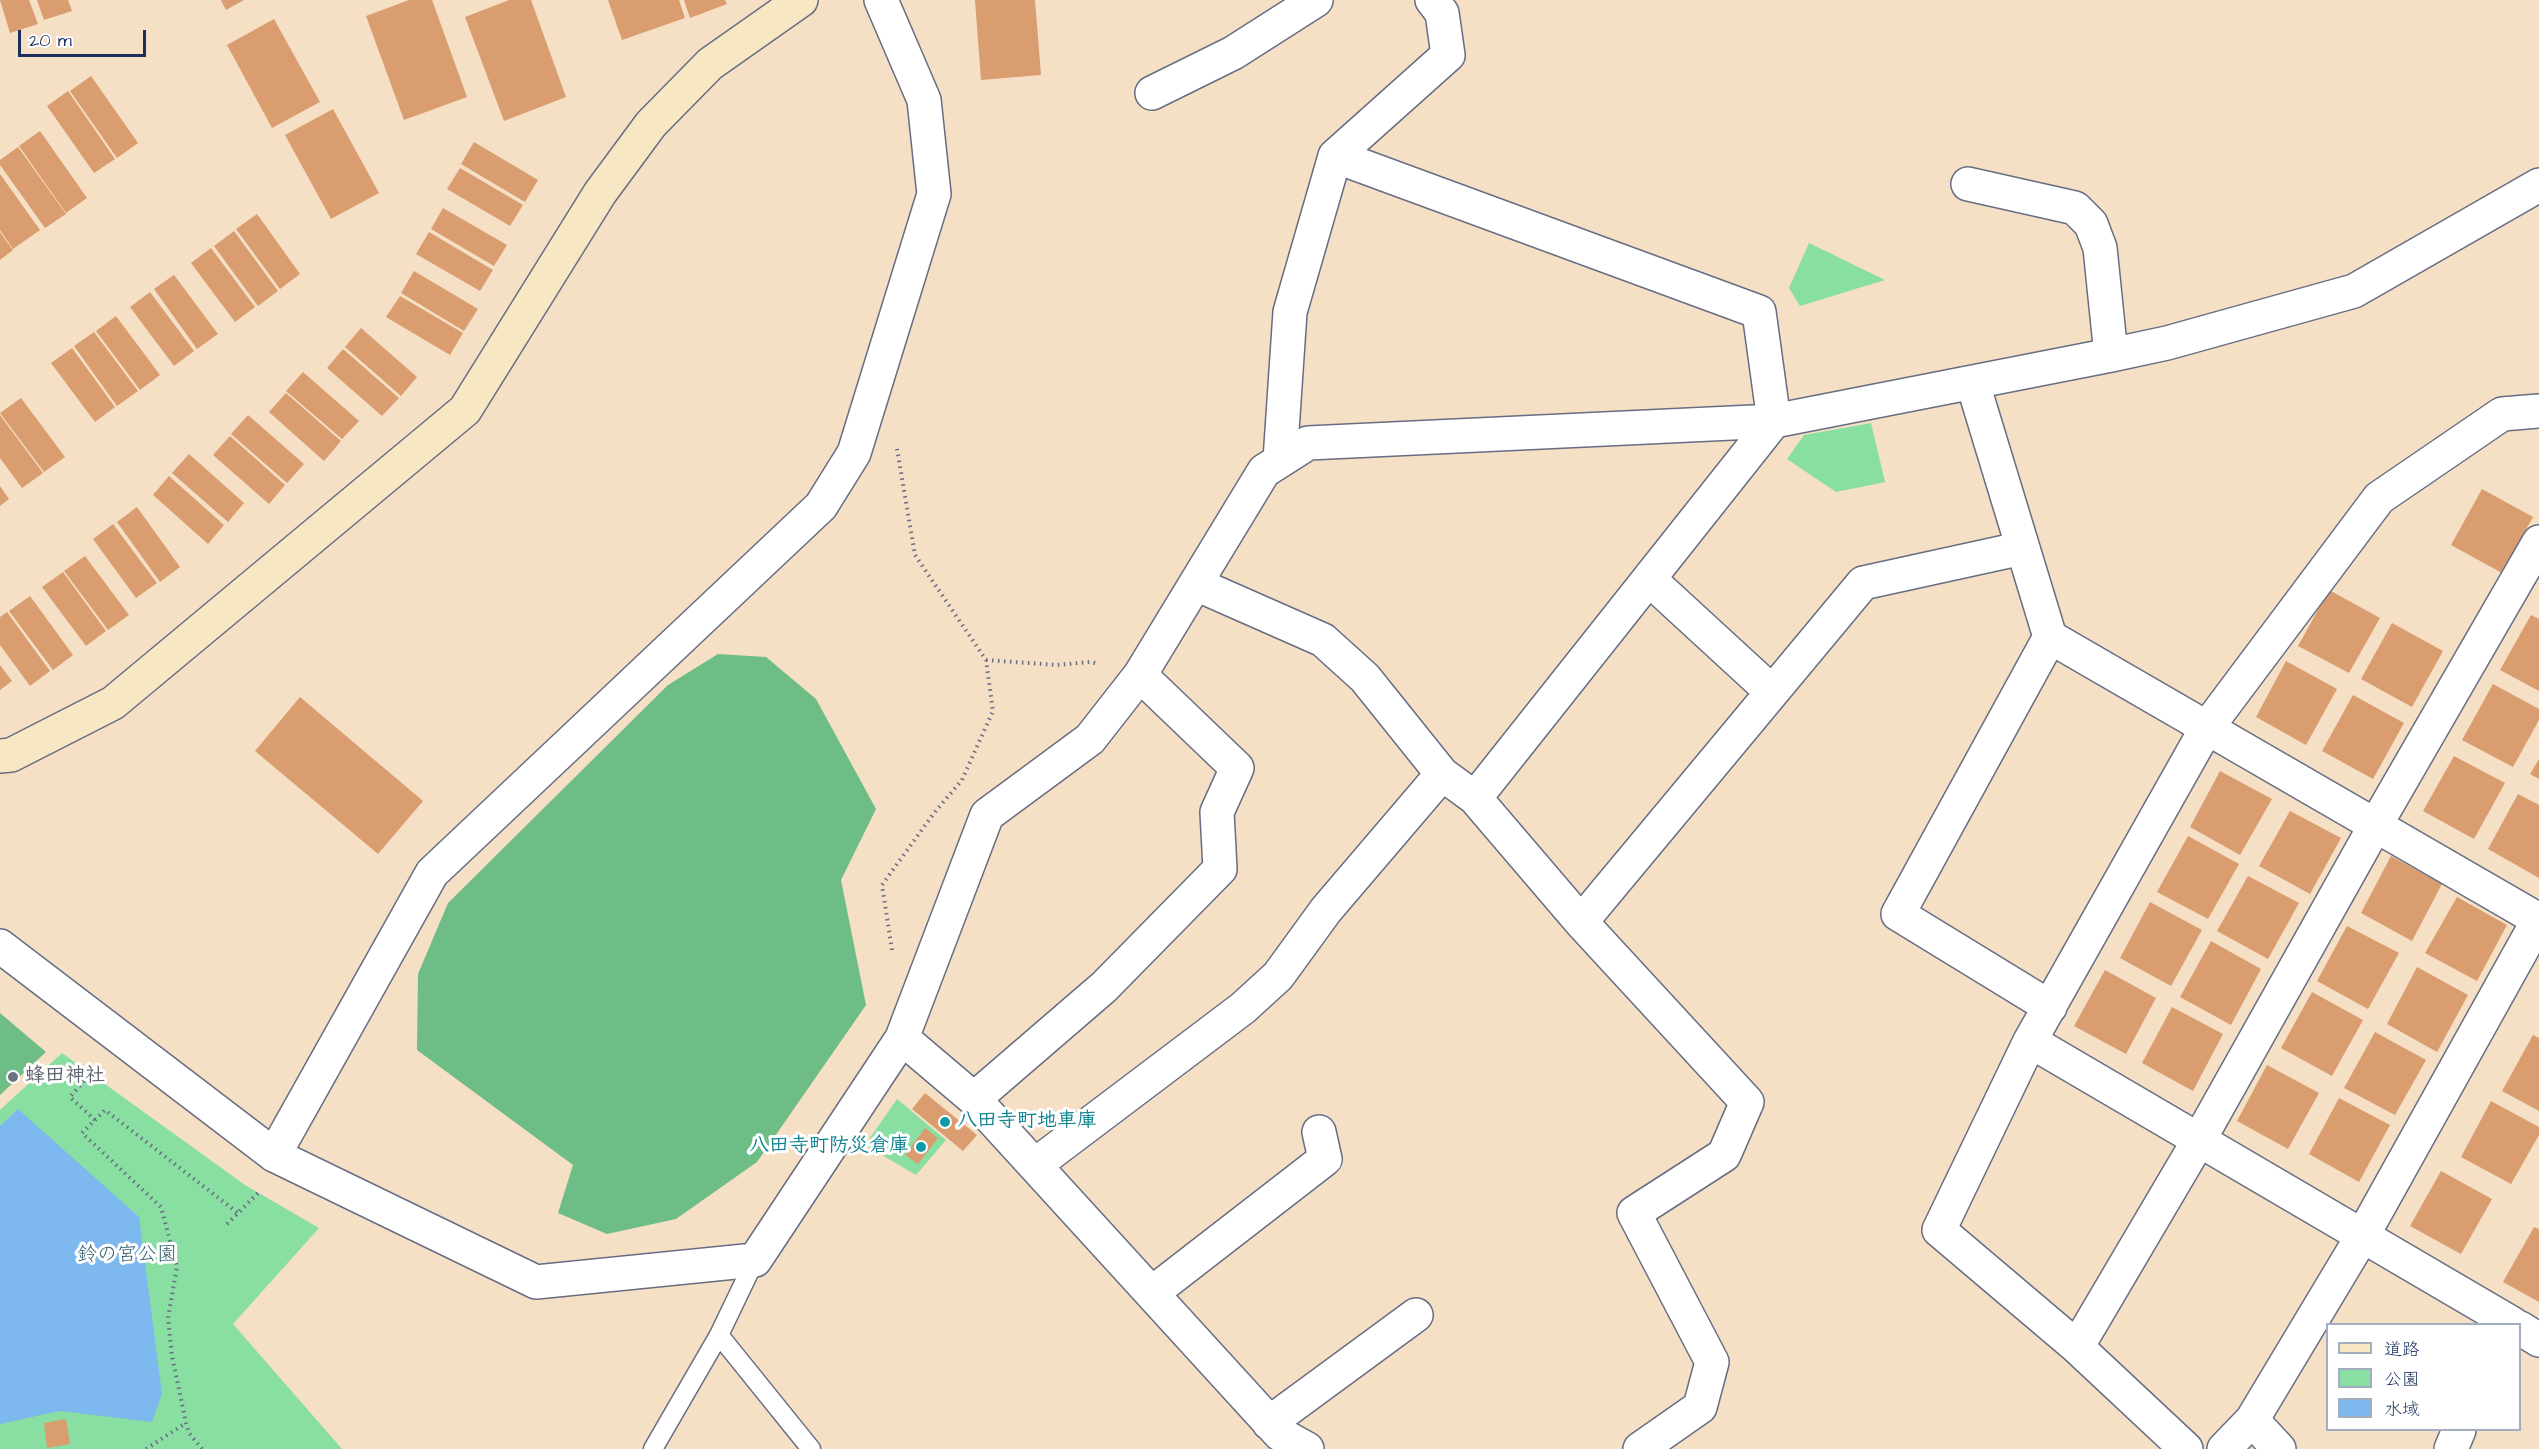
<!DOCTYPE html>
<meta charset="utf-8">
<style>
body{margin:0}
#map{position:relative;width:2539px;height:1449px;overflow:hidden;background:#f5dfc5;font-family:"Architects Daughter","Klee One",sans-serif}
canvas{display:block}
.legend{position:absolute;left:2326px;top:1323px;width:195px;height:108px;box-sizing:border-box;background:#fff;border:2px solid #a4acbf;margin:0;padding:8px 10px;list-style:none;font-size:18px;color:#1b2f5e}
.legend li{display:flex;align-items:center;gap:12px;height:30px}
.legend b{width:30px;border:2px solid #a4acbf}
.scale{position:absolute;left:18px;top:30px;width:128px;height:27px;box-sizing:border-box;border:3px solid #1b2f5e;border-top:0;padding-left:8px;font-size:18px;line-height:21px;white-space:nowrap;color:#1b2f5e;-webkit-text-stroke:4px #fff;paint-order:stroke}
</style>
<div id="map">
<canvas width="2539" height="1449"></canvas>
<ul class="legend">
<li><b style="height:8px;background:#f7e8c3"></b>道路</li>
<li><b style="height:16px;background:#89dea1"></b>公園</li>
<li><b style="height:16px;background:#7db8ef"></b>水域</li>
</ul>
<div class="scale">20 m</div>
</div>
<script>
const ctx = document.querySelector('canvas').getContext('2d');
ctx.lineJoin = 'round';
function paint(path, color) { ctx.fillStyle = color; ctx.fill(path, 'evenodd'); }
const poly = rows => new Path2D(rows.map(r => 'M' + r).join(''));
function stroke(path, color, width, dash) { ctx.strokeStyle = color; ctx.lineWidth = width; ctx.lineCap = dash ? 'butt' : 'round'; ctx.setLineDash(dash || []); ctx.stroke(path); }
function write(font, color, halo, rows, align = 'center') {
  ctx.font = font + ' "Architects Daughter","Klee One",sans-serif'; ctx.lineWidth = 6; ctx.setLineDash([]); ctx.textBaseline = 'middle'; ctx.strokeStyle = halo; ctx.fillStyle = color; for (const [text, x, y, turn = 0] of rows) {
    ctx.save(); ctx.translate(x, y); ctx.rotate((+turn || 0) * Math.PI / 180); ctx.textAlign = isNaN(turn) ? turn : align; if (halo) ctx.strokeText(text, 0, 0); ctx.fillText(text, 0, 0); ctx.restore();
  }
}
const green = poly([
 [1809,243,1885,280,1800,306,1789,288],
 [1871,423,1885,482,1836,492,1787,459,1804,435],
 [62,1053,245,1185,319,1228,233,1324,342,1449,0,1449,0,1110],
 [897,1099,946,1140,916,1175,865,1145]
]);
const forest = poly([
 [718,654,766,657,816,699,876,809,841,880,866,1005,757,1162,676,1219,607,1234,558,1213,573,1165,417,1050,418,974,448,903,668,685],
 [0,1013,46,1052,0,1095]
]);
const water = poly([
 [18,1109,139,1217,162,1394,152,1422,60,1411,0,1424,0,1126]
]);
const building = poly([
 [0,0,29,0,38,24,10,33],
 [37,0,68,0,72,11,44,20],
 [221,0,244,0,226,10],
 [409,0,432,0,467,97,404,120,366,16],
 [509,0,531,0,566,97,504,121,465,17],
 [608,0,679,0,685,18,622,40],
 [684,0,725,0,727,4,690,18],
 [975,0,1035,0,1041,75,981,80],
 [274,19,320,102,272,128,227,45],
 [91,76,138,143,117,158,70,91],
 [68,91,115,159,94,173,47,106],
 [333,109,379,193,331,219,285,135],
 [40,131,87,198,66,213,19,146],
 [474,142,538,180,525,202,461,164],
 [18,147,66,214,45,228,0,165,0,160],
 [460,168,523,205,510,226,447,189],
 [0,174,40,230,13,249,0,230],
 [443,208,507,245,494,266,431,229],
 [257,214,300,274,280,289,236,229],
 [234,231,278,291,258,306,214,246],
 [0,232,13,250,0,260],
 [429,232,493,270,480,291,416,254],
 [211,248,255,307,235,322,191,263],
 [414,271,478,309,464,331,401,293],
 [174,275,218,334,197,349,154,289],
 [150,292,194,351,174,366,130,307],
 [400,296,463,333,450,355,386,317],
 [116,316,160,375,140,390,96,331],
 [361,328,417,377,401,396,345,347],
 [94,332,138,391,117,406,74,346],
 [72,348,115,407,95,422,51,363],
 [343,349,399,398,382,416,327,368],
 [303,372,359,421,342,439,286,391],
 [286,393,341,441,324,461,269,412],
 [21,398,65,457,44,472,0,413],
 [0,415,43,473,22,488,0,458],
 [248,415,304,464,287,483,231,434],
 [230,436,285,485,269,504,213,455],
 [189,454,244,503,228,522,172,473],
 [169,476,224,525,208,544,153,495],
 [0,486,9,499,0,506],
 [2482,489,2533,517,2502,573,2451,545],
 [137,507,180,567,160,582,117,522],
 [113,524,157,583,136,598,93,539],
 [85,556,129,615,108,630,64,571],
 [63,572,106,631,86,646,42,587],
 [2329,590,2380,618,2349,673,2298,646],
 [30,596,73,655,53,670,9,611],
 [7,612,50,671,30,686,0,645,0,617],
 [2531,615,2539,619,2539,691,2500,670],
 [2392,623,2443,651,2412,707,2361,679],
 [2286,661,2337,689,2306,745,2256,717],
 [0,665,12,681,0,690],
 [2493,684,2539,709,2539,720,2513,767,2462,740],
 [2353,695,2404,723,2373,779,2322,751],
 [300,697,423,801,378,854,255,751],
 [2454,756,2505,783,2474,839,2423,811],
 [2539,759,2539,779,2530,774],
 [2220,771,2272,799,2240,855,2190,827],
 [2518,794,2539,805,2539,878,2488,849],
 [2290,811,2341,838,2310,894,2259,866],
 [2188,836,2239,864,2208,919,2157,892],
 [2391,856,2442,884,2412,941,2361,913],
 [2248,876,2299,903,2268,959,2217,931],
 [2457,897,2507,925,2477,981,2425,953],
 [2150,902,2202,930,2171,986,2120,958],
 [2347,926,2399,953,2368,1009,2317,981],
 [2211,941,2261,969,2231,1025,2180,997],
 [2417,967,2468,995,2437,1052,2387,1024],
 [2105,970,2156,998,2126,1054,2074,1026],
 [2312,992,2363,1020,2332,1076,2281,1048],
 [2172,1007,2223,1034,2193,1091,2142,1063],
 [2375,1032,2426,1060,2395,1115,2344,1088],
 [2533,1035,2539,1038,2539,1111,2502,1091],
 [2267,1065,2319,1093,2288,1149,2237,1121],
 [925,1093,977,1135,963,1151,912,1109],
 [2339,1098,2390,1125,2359,1182,2309,1154],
 [2491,1101,2539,1127,2539,1135,2511,1184,2461,1157],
 [925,1128,938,1138,918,1164,905,1155],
 [2441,1171,2492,1199,2461,1254,2410,1226],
 [2534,1227,2539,1229,2539,1302,2503,1282],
 [66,1419,70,1444,47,1448,44,1423]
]);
const path = poly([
 [986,660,1056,665,1090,662,1099,664],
 [892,950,882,885,934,813,962,780,993,711,986,660,915,555,897,449],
 [95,1120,70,1097,96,1067],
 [227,1224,259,1192],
 [146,1449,186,1423],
 [202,1449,189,1433,186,1423,172,1356,168,1318,177,1267,161,1207,82,1133,105,1110,238,1213]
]);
const lane = poly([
 [719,1335,811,1449],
 [653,1449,719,1335,755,1260]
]);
const street = poly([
 [1152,93,1233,53,1316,0],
 [1335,156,1759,312,1774,421,1475,798,1581,922,1747,1102,1724,1155,1634,1213,1712,1362,1700,1407,1640,1449],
 [1968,184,2075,208,2091,224,2100,248,2111,355],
 [1973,384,2050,637,2539,920],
 [1280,460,1290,312,1335,156,1448,55,1442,13,1432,0],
 [1649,579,1772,692],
 [1196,584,1323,640,1365,678,1442,774],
 [2050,637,1898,914,2050,1007],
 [1581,922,1863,583,2023,548],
 [0,946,274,1155,536,1282,755,1260,902,1038,987,815,1090,739,1140,675,1264,471,1308,443,1774,421,2111,355,2167,343,2354,291,2539,185],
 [902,1038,974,1099,1280,1434,1307,1449],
 [2030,1041,1939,1230,2077,1347,2186,1449],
 [974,1099,1104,987,1220,869,1217,812,1237,768,1140,675],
 [274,1155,432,873,821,506,854,453,934,194,924,100,881,0],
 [1035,1165,1243,1008,1278,976,1326,910,1442,774,1475,798],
 [1152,1293,1325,1159,1319,1132],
 [2513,1324,2030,1041,2206,729,2379,498,2502,414,2539,411],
 [2520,1328,2539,1340],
 [2077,1347,2199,1140,2375,826,2539,542],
 [2252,1420,2279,1449],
 [1269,1423,1416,1315],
 [2224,1449,2252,1420,2363,1235,2539,919],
 [2451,1449,2459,1430]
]);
const secondary = poly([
 [0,756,11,755,113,703,465,410,600,193,651,124,710,64,801,0]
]);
const markers = [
 [13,1077,6,"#6b7280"],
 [945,1122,6,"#0f9aa8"],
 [921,1147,6,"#0f9aa8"]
];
const worshipNames = [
 ["蜂田神社",25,1077]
];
const cultureNames = [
 ["八田寺町地車庫",957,1122],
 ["八田寺町防災倉庫",909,1147,"right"]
];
const parkNames = [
 ["鈴の宮公園",127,1256]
];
paint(green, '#89dea1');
paint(forest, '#6ebd87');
paint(water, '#7db8ef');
paint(building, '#d99d70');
stroke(lane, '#676d82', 21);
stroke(street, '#676d82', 36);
stroke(secondary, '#676d82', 36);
stroke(path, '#676d82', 4, [1.5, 4.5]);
stroke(lane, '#fff', 18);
stroke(street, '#fff', 33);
stroke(secondary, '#f7e8c3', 33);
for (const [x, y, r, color] of markers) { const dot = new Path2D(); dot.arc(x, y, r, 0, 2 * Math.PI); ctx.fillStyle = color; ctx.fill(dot); stroke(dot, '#fff', 2); }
write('bold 20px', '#5b616d', '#fff', worshipNames, 'left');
write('bold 20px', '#0d838f', '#fff', cultureNames, 'left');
write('20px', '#365b6f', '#fff', parkNames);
</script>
